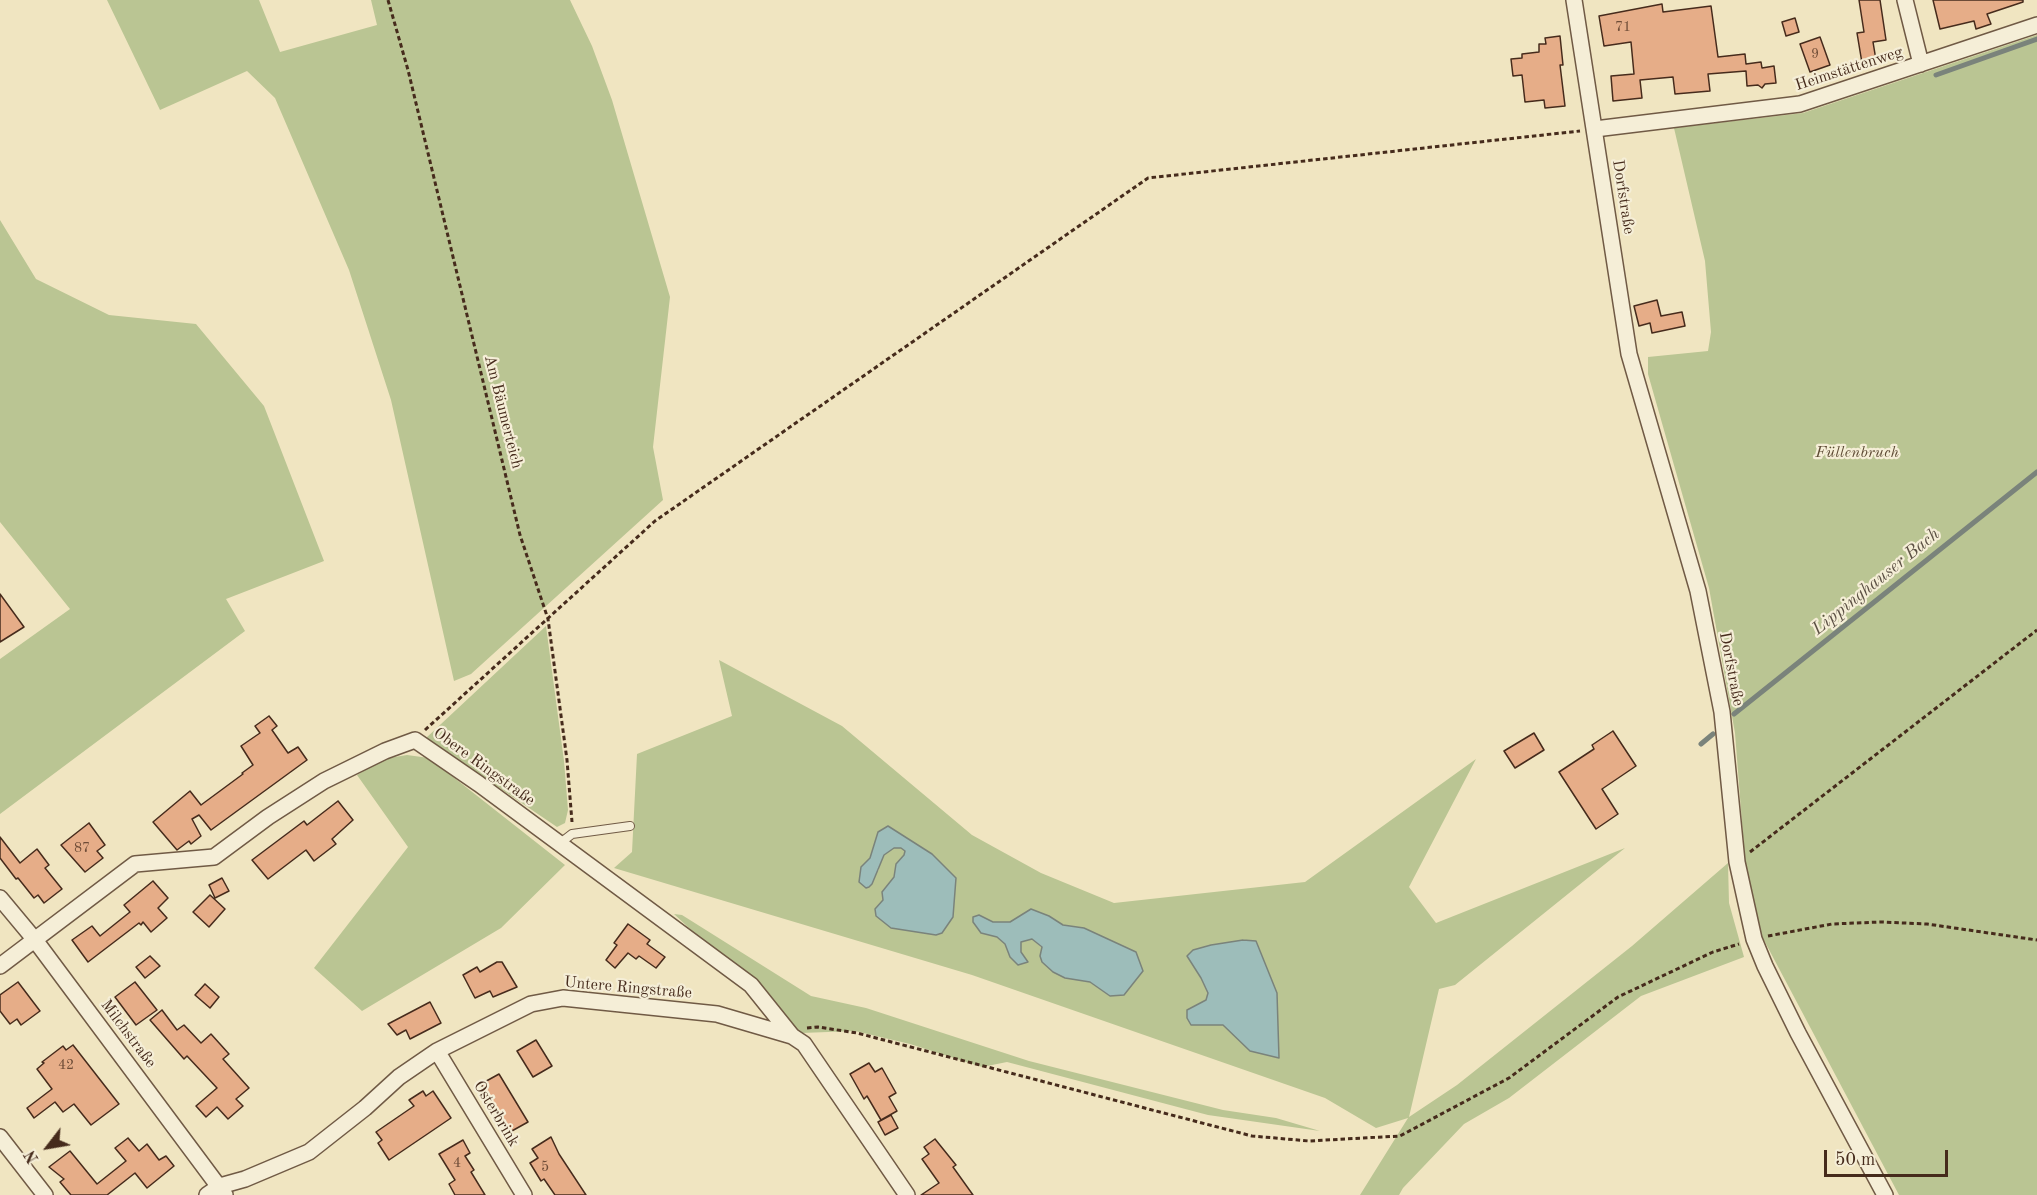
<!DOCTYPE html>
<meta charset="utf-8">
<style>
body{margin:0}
#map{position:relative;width:2037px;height:1195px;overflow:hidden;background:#f0e5c1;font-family:"Old Standard TT",serif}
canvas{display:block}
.north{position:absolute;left:18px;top:1117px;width:60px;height:60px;-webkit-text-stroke:4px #f5eed7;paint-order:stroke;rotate:239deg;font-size:16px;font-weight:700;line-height:24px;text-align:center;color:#462b1c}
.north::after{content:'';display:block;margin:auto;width:21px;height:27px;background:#462b1c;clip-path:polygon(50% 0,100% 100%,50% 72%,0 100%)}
.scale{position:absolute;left:1824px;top:1150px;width:124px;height:27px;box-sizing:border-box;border:3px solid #462b1c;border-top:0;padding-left:8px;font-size:18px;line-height:21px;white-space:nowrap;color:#462b1c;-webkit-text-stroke:4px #f5eed7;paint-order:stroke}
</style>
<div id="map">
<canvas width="2037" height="1195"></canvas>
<div class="north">N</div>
<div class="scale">50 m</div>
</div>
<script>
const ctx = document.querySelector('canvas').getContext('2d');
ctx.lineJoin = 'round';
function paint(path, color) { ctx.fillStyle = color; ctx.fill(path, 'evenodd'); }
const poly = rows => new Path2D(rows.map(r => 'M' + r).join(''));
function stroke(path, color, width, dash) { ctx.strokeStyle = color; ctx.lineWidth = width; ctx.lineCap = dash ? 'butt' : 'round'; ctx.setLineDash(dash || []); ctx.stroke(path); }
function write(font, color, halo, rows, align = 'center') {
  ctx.font = font + ' "Old Standard TT",serif'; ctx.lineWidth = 4.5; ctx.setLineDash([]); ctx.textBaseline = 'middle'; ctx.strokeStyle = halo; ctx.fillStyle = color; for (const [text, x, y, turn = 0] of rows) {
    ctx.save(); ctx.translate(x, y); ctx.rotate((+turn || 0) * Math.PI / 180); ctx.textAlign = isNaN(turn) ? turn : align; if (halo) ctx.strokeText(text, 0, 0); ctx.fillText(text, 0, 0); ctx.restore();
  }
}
const green = poly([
 [107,0,259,0,280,52,377,25,371,0,570,0,592,46,612,100,670,297,653,447,663,500,471,674,454,681,391,400,349,270,275,98,247,71,160,110],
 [2037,35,2037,1195,1899,1195,1757,927,1745,861,1735,733,1709,588,1648,374,1648,357,1708,351,1711,332,1705,261,1674,128,1803,113],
 [0,220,36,279,109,315,196,324,264,406,324,561,226,599,245,631,0,814,0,659,70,609,0,522],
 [546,626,564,761,568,810,565,823,557,827,426,738],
 [719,660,842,726,972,835,1041,873,1114,903,1305,882,1476,759,1409,887,1436,923,1625,848,1455,985,1439,989,1409,1117,1457,1085,1632,946,1728,863,1729,903,1744,957,1641,996,1509,1098,1464,1124,1403,1188,1399,1195,1360,1195,1408,1118,1376,1128,1325,1098,972,975,614,868,632,852,637,754,732,716],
 [888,826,932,854,936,859,954,903,953,917,936,935,927,932,882,892,894,877,896,864,904,855,905,851,901,848,894,848,884,855,879,864,879,870,859,882,861,867,870,858],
 [979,915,993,922,1010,922,1049,916,1063,925,1084,928,1110,996,1090,982,1065,978,1040,956,1042,948,1032,939,1021,941,1021,952,1010,957,1005,944,997,937,981,933],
 [1220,944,1223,1025,1187,1010,1206,1000,1208,993,1201,978,1187,956,1211,945],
 [407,755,429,758,565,865,501,928,362,1011,314,968,408,847,357,775,383,759],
 [674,914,682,915,811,996,866,1008,1029,1061,1223,1110,1276,1118,1320,1131,1208,1115,1007,1062,982,1067,910,1044,855,1031,801,1033]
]);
const water = poly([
 [888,826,932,854,956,878,953,917,942,933,936,935,891,928,876,916,875,909,883,900,882,892,894,877,896,864,904,855,905,851,901,848,894,848,884,855,872,884,869,887,866,888,859,882,861,867,870,858,878,832,888,826],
 [1031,909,1049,916,1063,925,1084,928,1136,952,1143,971,1124,995,1110,996,1090,982,1065,978,1053,972,1042,962,1040,956,1042,947,1032,939,1021,942,1021,952,1028,962,1018,965,1010,957,1005,944,997,937,981,933,973,922,973,917,979,915,993,922,1010,922,1031,909],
 [1243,940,1256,941,1277,993,1279,1058,1250,1051,1223,1025,1191,1025,1187,1018,1187,1010,1206,1000,1208,993,1201,978,1187,956,1193,950,1211,945,1243,940]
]);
const stream = poly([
 [1936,75,2037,39],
 [1734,714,2037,472],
 [1701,744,1713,734]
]);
const building = poly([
 [1859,0,1880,0,1886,40,1873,42,1876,60,1862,63,1857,33,1864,32,1859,0],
 [1933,0,2023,0,2023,2,1987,14,1991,24,1976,29,1974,21,1940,29,1933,0],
 [1662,4,1663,12,1711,6,1718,57,1745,54,1746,64,1761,62,1762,68,1774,66,1776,83,1765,84,1762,88,1758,85,1747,86,1746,71,1708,74,1710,91,1675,94,1673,77,1640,80,1642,98,1613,101,1611,76,1634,74,1631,42,1604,46,1599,16,1662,4],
 [1795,18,1799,32,1786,36,1782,22,1795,18],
 [1560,36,1563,65,1560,65,1565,106,1545,108,1544,100,1525,102,1522,75,1513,76,1511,59,1522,58,1522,54,1539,52,1539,44,1546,44,1545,38,1560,36],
 [1820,37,1830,65,1810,72,1800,44,1820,37],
 [1657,300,1661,316,1682,312,1685,326,1652,333,1650,323,1639,326,1634,306,1657,300],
 [0,594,24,627,0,642,0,594],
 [269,716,277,726,272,730,288,753,298,747,307,760,211,830,199,815,192,819,201,836,191,844,189,841,177,850,153,822,190,791,201,805,243,774,242,773,253,765,241,746,260,733,255,726,269,716],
 [1613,731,1636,766,1602,789,1618,814,1596,829,1559,772,1594,749,1592,745,1613,731],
 [1534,733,1544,750,1515,768,1504,751,1534,733],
 [338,801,353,820,332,839,336,844,314,861,306,850,268,879,252,860,304,821,307,825,338,801],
 [89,823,105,845,97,851,103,858,85,872,61,845,89,823],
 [0,837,20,863,37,849,49,865,45,868,62,889,44,903,38,895,34,898,18,878,16,879,0,858,0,837],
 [222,878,229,891,215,898,209,885,222,878],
 [153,881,168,898,158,908,167,918,151,932,143,922,141,925,139,923,88,962,72,940,92,926,100,936,130,912,124,905,153,881],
 [210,895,225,909,209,927,193,912,210,895],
 [628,924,650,940,647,944,665,957,656,968,639,956,636,959,628,953,615,968,606,960,617,945,614,943,628,924],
 [150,956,160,966,145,978,136,967,150,956],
 [497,962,502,962,517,987,493,997,490,991,475,998,463,975,477,967,480,972,497,962],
 [18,982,40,1011,21,1025,17,1019,10,1024,0,1011,0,995,18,982],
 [135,982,157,1010,136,1025,115,997,135,982],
 [205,984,219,997,210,1008,195,995,205,984],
 [430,1002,441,1023,410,1039,406,1030,397,1035,388,1024,430,1002],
 [162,1010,177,1030,184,1025,201,1043,211,1034,229,1054,223,1059,249,1088,236,1099,243,1106,228,1119,217,1107,206,1117,196,1106,217,1088,187,1056,184,1059,150,1020,162,1010],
 [536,1040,552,1066,533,1077,517,1051,536,1040],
 [73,1045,119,1104,91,1125,74,1104,63,1112,55,1102,34,1118,27,1108,52,1089,37,1069,44,1063,42,1062,63,1046,66,1050,73,1045],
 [869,1063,875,1072,882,1068,896,1093,889,1097,897,1111,881,1120,867,1096,864,1099,850,1074,869,1063],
 [499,1074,528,1122,510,1132,481,1084,499,1074],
 [423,1091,426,1096,433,1091,451,1118,389,1160,378,1143,382,1140,376,1132,414,1106,409,1100,423,1091],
 [891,1115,898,1128,885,1135,878,1122,891,1115],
 [551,1137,559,1154,586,1195,555,1195,544,1179,541,1181,530,1163,538,1158,532,1149,551,1137],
 [128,1138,139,1151,147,1144,159,1160,166,1156,174,1166,147,1188,135,1173,107,1195,71,1195,60,1182,64,1179,49,1167,70,1151,97,1184,126,1161,115,1148,128,1138],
 [935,1139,956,1165,953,1167,973,1195,921,1195,939,1183,922,1159,929,1154,924,1147,935,1139],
 [463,1140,470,1153,465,1156,474,1170,471,1172,485,1195,455,1195,449,1184,455,1180,439,1154,463,1140]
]);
const path = poly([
 [388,0,408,70,520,535,548,619,567,760,572,822],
 [425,730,655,521,1148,178,1580,131],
 [1750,852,2037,630],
 [1768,936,1832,924,1881,922,1927,924,2037,940],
 [807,1028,818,1027,857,1033,1252,1136,1309,1141,1400,1136,1509,1078,1618,997,1713,952,1739,944]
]);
const lane = poly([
 [559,844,572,834,630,826]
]);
const street = poly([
 [1574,0,1629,354,1698,591,1722,712,1737,862,1754,939,1765,966,1798,1033,1885,1195],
 [1905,0,1921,64],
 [1595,129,1800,104,2037,25],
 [0,898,35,940,225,1195],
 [0,966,135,864,214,857,268,817,324,781,385,751,415,740,479,784,751,985,792,1036],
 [437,1051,524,1195],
 [0,1137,45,1195],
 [207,1195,220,1186,245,1179,309,1152,365,1108,399,1077,437,1051,531,1004,563,998,717,1014,792,1036,804,1044,907,1195]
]);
const numberNames = [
 ["71",1623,27],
 ["9",1815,54],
 ["87",82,848],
 ["42",66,1065],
 ["4",457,1163],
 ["5",545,1167]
];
const streetNames = [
 ["Heimstättenweg",1849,69,-18],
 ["Dorfstraße",1623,197,81],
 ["Am Bäumerteich",503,412,76],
 ["Dorfstraße",1731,669,79],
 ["Obere Ringstraße",484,767,36],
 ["Untere Ringstraße",628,988,5],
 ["Milchstraße",128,1034,53],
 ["Osterbrink",496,1114,59]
];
const parkNames = [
 ["Füllenbruch",1857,453]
];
const waterNames = [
 ["Lippinghauser Bach",1876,582,-39]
];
paint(green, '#bac593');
paint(water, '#9dbdba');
stroke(water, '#7a837b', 1.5);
stroke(stream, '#7a837b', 5);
paint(building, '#e6ad88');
stroke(building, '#462b1c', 1.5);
stroke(lane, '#705a45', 10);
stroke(street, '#705a45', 18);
stroke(path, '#462b1c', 3, [4.5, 3]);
stroke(lane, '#f5eed7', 8);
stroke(street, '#f5eed7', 15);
write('14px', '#6e4c37', null, numberNames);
write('16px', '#462b1c', '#f5eed7', streetNames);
write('italic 16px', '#5d4a34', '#f5eed7', parkNames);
write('italic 18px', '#5c5044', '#f5eed7', waterNames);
</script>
